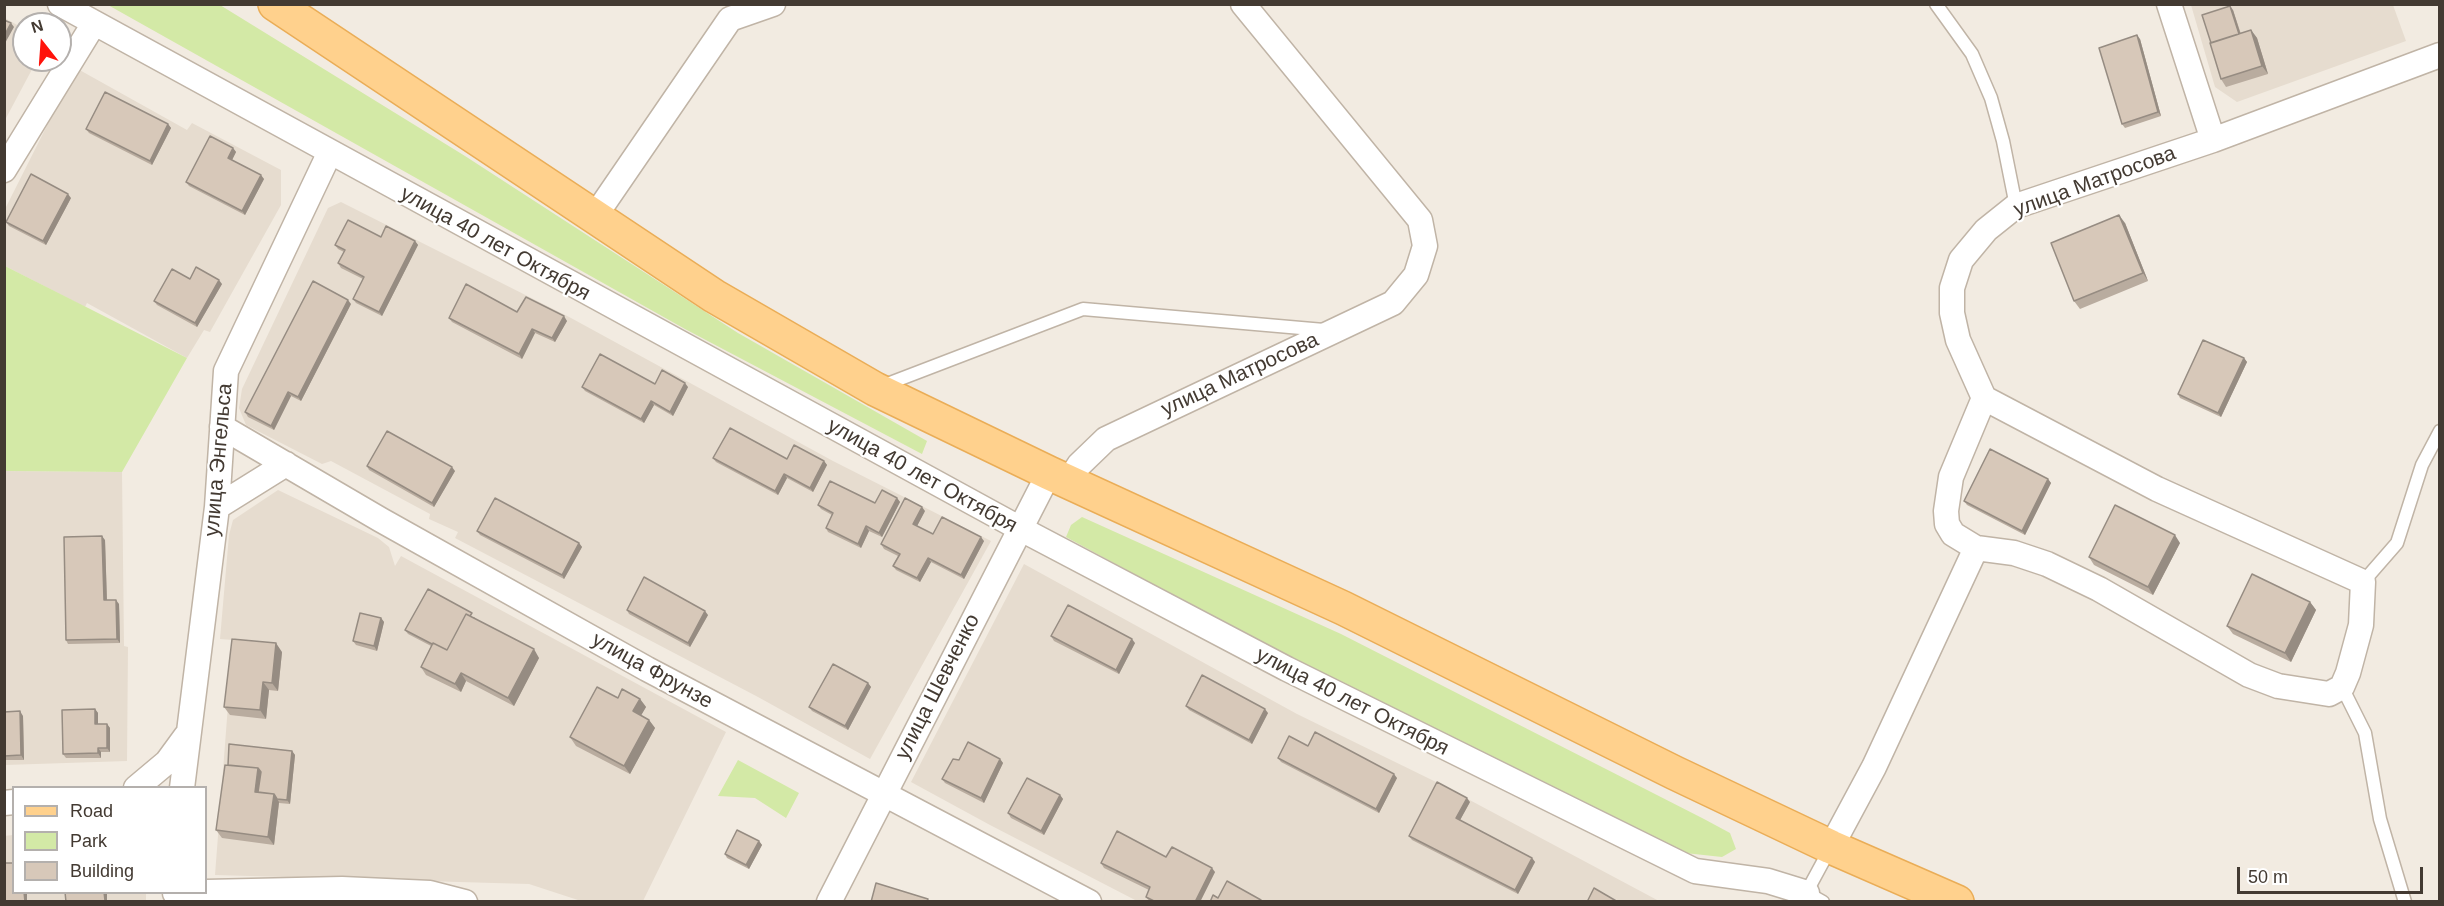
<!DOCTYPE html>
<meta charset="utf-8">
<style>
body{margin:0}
#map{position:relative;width:2444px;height:906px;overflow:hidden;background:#f2ebe1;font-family:Arial,sans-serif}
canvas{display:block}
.frame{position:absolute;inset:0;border:6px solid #433a32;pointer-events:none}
.legend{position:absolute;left:12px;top:786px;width:195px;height:108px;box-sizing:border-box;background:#fff;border:2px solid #b4b0ad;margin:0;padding:8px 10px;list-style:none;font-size:18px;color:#433a32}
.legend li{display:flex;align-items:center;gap:12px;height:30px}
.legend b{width:30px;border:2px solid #b4b0ad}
.north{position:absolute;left:12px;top:12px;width:60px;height:60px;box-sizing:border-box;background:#fff;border:2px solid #b4b0ad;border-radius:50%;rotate:343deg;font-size:16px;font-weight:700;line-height:24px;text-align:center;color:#433a32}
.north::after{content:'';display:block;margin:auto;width:21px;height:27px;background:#ff130b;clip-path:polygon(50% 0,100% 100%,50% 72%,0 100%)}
.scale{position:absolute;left:2237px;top:867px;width:186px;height:27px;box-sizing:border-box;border:3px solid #433a32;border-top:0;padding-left:8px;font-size:18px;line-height:21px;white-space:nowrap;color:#433a32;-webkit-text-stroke:4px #fff;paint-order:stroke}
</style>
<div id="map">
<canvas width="2444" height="906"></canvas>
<div class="frame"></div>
<ul class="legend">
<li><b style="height:8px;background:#ffd18d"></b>Road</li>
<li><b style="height:16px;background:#d3e9a6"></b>Park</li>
<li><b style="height:16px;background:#d7c8b9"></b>Building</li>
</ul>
<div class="north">N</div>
<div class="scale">50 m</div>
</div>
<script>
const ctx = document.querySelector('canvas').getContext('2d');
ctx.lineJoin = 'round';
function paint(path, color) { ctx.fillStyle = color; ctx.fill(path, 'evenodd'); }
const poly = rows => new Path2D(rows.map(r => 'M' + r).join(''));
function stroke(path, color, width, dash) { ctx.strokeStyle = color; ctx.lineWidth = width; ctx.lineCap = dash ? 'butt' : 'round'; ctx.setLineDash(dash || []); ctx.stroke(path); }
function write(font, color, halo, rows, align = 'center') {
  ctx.font = font + ' Arial,sans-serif'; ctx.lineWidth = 4.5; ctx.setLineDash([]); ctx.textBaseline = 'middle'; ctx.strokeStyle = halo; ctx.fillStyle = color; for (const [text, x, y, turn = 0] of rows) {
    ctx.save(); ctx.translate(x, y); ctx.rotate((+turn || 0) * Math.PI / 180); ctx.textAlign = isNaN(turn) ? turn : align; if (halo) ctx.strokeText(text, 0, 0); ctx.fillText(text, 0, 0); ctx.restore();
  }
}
const residential = poly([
 [2191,5,2393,5,2406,41,2237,102,2215,87],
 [5,18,24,29,24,60,37,60,5,120],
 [76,68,187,130,192,123,281,170,281,205,210,332,204,330,187,358,87,303,85,307,5,266,5,209],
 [341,202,571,318,833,461,991,541,870,759,758,697,455,538,458,532,429,519,430,514,331,461,322,464,246,425,239,408,242,389,328,208],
 [4,471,122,472,124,646,128,647,127,761,5,765],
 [278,490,378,538,389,547,395,566,401,556,726,732,643,901,581,901,529,884,215,875,233,640,220,639,229,535,233,520],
 [1024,564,1297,714,1434,781,1659,901,1137,901,990,825,911,782],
 [13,835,14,892,146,893,146,901,5,901,4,836]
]);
const green = poly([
 [108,5,220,5,465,156,738,333,927,441,922,454,685,329],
 [5,266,187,358,122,472,5,471],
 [1082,517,1341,634,1704,819,1730,833,1736,849,1722,857,1685,853,1266,646,1066,537,1071,525],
 [738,760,799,793,786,818,755,798,718,796]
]);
const lane = poly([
 [1936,4,1972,54,1991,98,2003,141,2016,206],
 [882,386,1083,309,1324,330],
 [2363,582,2397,543,2422,465,2440,431],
 [2342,687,2365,733,2380,819,2405,902],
 [1807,893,1823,902],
 [1805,895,1831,847]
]);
const street = poly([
 [60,4,1019,528,1287,669,1695,871,1768,881,1807,893],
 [2169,4,2213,140],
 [4,170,93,25],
 [595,216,730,19,773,4],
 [222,427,381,520,647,669,1089,902],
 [1068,482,1079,465,1106,439,1393,303,1416,275,1425,246,1420,220,1243,4],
 [217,507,286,464],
 [1976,548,1953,534,1947,524,1946,511,1951,477,1984,398,1958,340,1952,313,1952,288,1961,260,1986,230,2016,206,2213,140,2440,55],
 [136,788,167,762,186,736],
 [182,788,217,507,226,371,329,154],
 [4,803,14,802],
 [1831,847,1874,767,1976,548,2014,553,2047,564,2099,589,2249,675,2278,686,2329,694,2342,687,2348,673,2361,625,2363,582,2157,489,1984,398],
 [206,892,342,889,430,893,465,902],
 [175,893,205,892],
 [829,902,1049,473]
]);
const primary = poly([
 [275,4,714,296,875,389,1049,473,1343,608,1675,773,1831,847,1957,902]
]);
const wall = poly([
 [2233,10,2241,34,2251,30,2257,38,2268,74,2226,87,2221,79,2211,43],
 [2140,39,2161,116,2125,128,2122,124],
 [168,124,171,128,152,165,89,133,86,129],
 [233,148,236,152,232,160,264,179,245,215,189,186,186,182],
 [71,198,46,245,9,226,6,222],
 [2125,223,2148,281,2080,309,2074,301],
 [381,237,415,241,418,245,382,316,356,303,353,299,363,279,341,268,338,263,344,252,338,249,335,245],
 [190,279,222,284,197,327,157,305,154,301],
 [351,304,301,401,291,396,274,430,248,417,245,412],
 [517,312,567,321,555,342,535,333,522,359,452,322,449,318],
 [2244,358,2247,362,2221,417,2180,398,2178,394],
 [655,384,688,387,673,416,654,405,644,423,585,391,582,387],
 [713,458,787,459,824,461,827,465,813,492,787,478,778,495,716,462],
 [367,466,455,471,434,507,369,470],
 [2048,479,2051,483,2025,535,1967,505,1964,501],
 [897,498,900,502,882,537,869,531,861,548,828,532,826,528,832,515,821,509,818,505,875,503],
 [925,511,917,526,933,534,984,541,964,579,931,562,920,582,896,570,893,566,898,556,884,549,881,544],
 [477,531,579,543,582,547,564,579,480,535],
 [105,540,107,600,119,604,120,643,68,644,66,640],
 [2180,543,2153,595,2094,565,2089,557],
 [2310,602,2316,610,2291,662,2233,634,2227,626],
 [627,610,708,615,690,647,629,614],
 [475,617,474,619,539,658,514,706,466,681,461,692,426,675,421,667,431,646,408,634,405,630],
 [381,618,384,622,377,651,356,645,353,641],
 [1051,636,1135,643,1119,674,1054,641],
 [282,652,278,691,269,690,266,719,230,715,224,707],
 [868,683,871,687,848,730,812,711,809,707],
 [618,698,640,699,646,707,641,715,649,720,655,728,630,774,576,746,570,737],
 [1186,706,1268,713,1252,744,1189,710],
 [95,709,98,713,98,724,107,724,110,728,110,752,101,752,101,758,66,758,63,754],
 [4,712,23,716,24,760,4,760],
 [1308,746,1397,778,1379,813,1281,762,1278,758],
 [292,751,295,755,290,804,279,803,274,845,222,838,216,830,228,765],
 [1000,759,1003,763,984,803,945,783,942,779,959,760],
 [1060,795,1063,799,1044,835,1011,818,1008,813],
 [1470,802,1460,820,1532,858,1535,862,1518,894,1412,840,1409,836],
 [759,841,762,845,749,869,727,858,725,854],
 [1166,857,1215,872,1200,902,1150,902,1146,897,1149,890,1104,868,1101,863]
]);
const shadedWall = poly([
 [2230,6,2233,10,2243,42,2240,38],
 [11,23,14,27,4,45,4,36],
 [2251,30,2257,38,2268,74,2262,66],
 [2137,35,2140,39,2161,116,2158,112],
 [168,124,171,128,152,165,150,161],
 [233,148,236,152,231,162,228,158],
 [261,175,264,179,245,215,242,211],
 [68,194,71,198,46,245,43,241],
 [2119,215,2125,223,2148,281,2143,273],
 [415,241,418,245,382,316,379,312],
 [219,280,222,284,197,327,195,323],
 [348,300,351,304,301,401,298,397],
 [564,316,567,321,555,342,552,338],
 [532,329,535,333,522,359,519,354],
 [2244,358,2247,362,2221,417,2218,413],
 [685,383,688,387,673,416,670,412],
 [288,392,291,396,274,430,271,426],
 [651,401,654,405,644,423,641,419],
 [824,461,827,465,813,492,810,488],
 [452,467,455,471,434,507,432,503],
 [784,474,787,478,778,495,775,491],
 [2048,479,2051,483,2025,535,2022,531],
 [897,498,900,502,882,537,879,533],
 [922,507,925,511,916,528,913,524],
 [866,526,869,531,861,548,858,544],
 [2175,535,2180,543,2153,595,2148,587],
 [102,536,105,540,107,604,104,600],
 [981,537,984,541,964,579,961,575],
 [579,543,582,547,564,579,562,575],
 [928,558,931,562,920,582,917,578],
 [116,600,119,604,120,643,117,639],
 [2310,602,2316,610,2291,662,2285,653],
 [705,611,708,615,690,647,688,643],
 [381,618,384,622,377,651,374,646],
 [1132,639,1135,643,1119,674,1116,670],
 [276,643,282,652,278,691,272,683],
 [534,649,539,658,514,706,508,698],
 [461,673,466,681,461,692,455,684],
 [263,682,269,690,266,719,260,710],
 [868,683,871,687,848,730,845,726],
 [640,699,646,707,639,719,633,711],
 [95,709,98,713,98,729,95,724],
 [1265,709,1268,713,1252,744,1249,740],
 [20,711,23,716,24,760,21,755],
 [649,720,655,728,630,774,624,766],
 [107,724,110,728,110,752,107,748],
 [98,748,101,752,101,758,98,753],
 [292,751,295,755,290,804,287,800],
 [1000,759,1003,763,984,803,981,798],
 [258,768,264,777,261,796,255,792],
 [1394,774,1397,778,1379,813,1376,809],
 [274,794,279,802,274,845,268,837],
 [1060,795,1063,799,1044,835,1041,831],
 [1467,798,1470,802,1459,822,1456,818],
 [759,841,762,845,749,869,746,865],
 [1532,858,1535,862,1518,894,1515,890],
 [1212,868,1215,872,1200,902,1195,902],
 [24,892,27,892,27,902,25,902],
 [104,892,107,892,107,902,105,902]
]);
const building = poly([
 [2230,6,2239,34,2211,43,2202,15,2230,6],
 [4,20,11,23,4,36,4,20],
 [2251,30,2262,66,2221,79,2210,43,2251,30],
 [2137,35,2158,112,2122,124,2099,48,2137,35],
 [105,92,168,124,150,161,86,129,105,92],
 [210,136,233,148,228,158,261,175,242,211,186,182,210,136],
 [31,174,68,194,43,241,6,222,31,174],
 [2119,215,2143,273,2074,301,2051,243,2119,215],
 [348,220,381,237,386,226,415,241,379,312,353,299,364,277,338,263,345,250,335,245,348,220],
 [196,267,219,280,195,323,154,301,172,269,190,279,196,267],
 [313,281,348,300,298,397,288,392,271,426,245,412,313,281],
 [466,284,517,312,526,297,564,316,552,338,532,329,519,354,449,318,466,284],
 [2203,340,2244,358,2218,413,2178,394,2203,340],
 [600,354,655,384,662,370,685,383,670,412,651,401,641,419,582,387,600,354],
 [730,428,787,459,794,445,824,461,810,488,784,474,775,491,713,458,730,428],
 [387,431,452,467,432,503,367,466,387,431],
 [1990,449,2048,479,2022,531,1964,501,1990,449],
 [830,481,875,503,882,490,897,498,879,533,866,526,858,544,826,528,833,513,818,505,830,481],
 [495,498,579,543,562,575,477,531,495,498],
 [905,498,922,507,913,524,933,534,942,517,981,537,961,575,928,558,917,578,893,566,900,554,881,544,905,498],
 [2115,505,2175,535,2148,587,2089,557,2115,505],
 [102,536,104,600,116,600,117,639,66,640,64,537,102,536],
 [2252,574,2310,602,2285,653,2227,626,2252,574],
 [644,577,705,611,688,643,627,610,644,577],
 [428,589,472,613,470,616,466,614,447,650,433,643,432,644,405,630,428,589],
 [1068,605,1132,639,1116,670,1051,636,1068,605],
 [360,613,381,618,374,646,353,641,360,613],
 [466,614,534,649,508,698,461,673,455,684,421,667,433,643,447,650,466,614],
 [232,639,276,643,272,683,263,682,260,710,224,707,232,639],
 [833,664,868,683,845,726,809,707,833,664],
 [1202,675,1265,709,1249,740,1186,706,1202,675],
 [597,687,618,698,622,689,640,699,633,711,649,720,624,766,570,737,597,687],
 [95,709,95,724,107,724,107,748,98,748,98,753,63,754,62,710,95,709],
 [20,711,21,755,4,756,4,712,20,711],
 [1315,732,1394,774,1376,809,1278,758,1289,736,1308,746,1315,732],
 [968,742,1000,759,981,798,942,779,953,759,959,760,968,742],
 [229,744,292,751,287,800,277,799,274,794,258,792,261,772,258,768,228,765,229,744],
 [225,765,258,768,255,792,274,794,268,837,216,830,225,765],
 [1027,778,1060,795,1041,831,1008,813,1027,778],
 [1437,782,1467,798,1456,818,1532,858,1515,890,1409,836,1437,782],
 [737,830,759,841,746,865,725,854,737,830],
 [1117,831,1166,857,1172,847,1212,868,1195,902,1156,902,1146,897,1150,887,1101,863,1117,831],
 [4,863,14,863,14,892,24,892,25,902,4,902,4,863],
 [1227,881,1261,900,1260,902,1210,902,1213,895,1218,898,1227,881],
 [876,883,928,899,927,902,871,902,876,883],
 [1594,888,1618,902,1587,902,1594,888],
 [65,892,104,892,105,901,66,902,65,892]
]);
const streetNames = [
 ["улица Матросова",2095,182,-20],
 ["улица 40 лет Октября",495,244,29],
 ["улица Матросова",1240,375,-25],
 ["улица Энгельса",219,460,-85],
 ["улица 40 лет Октября",922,476,29],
 ["улица Фрунзе",652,671,29],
 ["улица Шевченко",938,687,-63],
 ["улица 40 лет Октября",1352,702,27]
];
paint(residential, '#e6dccf');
paint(green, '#d3e9a6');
stroke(lane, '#c0b4a6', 15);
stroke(street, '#c0b4a6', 27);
stroke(primary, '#eaad57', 36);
stroke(lane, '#fff', 12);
stroke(street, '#fff', 24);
stroke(primary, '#ffd18d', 33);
paint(wall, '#b9ac9f');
paint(shadedWall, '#968c82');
paint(building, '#d7c8b9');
stroke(building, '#968c82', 1.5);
write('21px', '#433a32', '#fff', streetNames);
</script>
